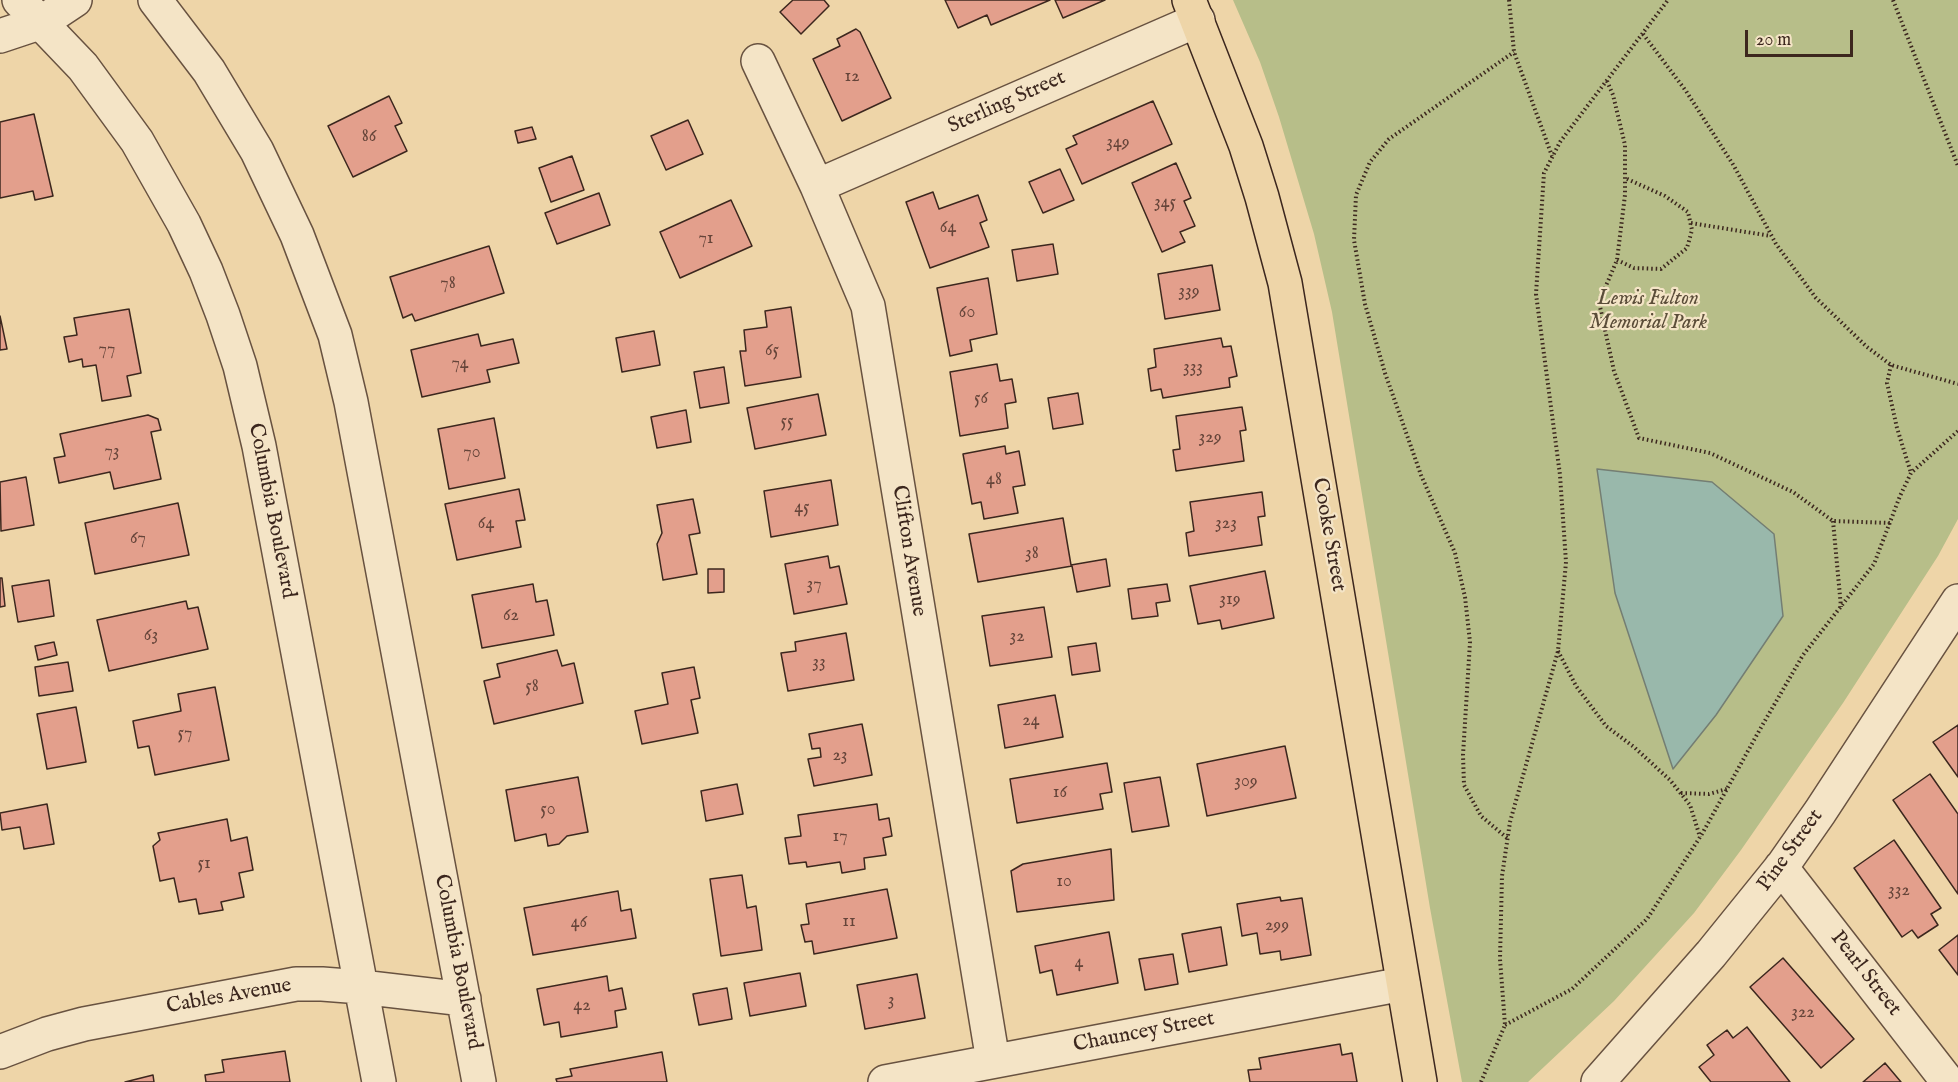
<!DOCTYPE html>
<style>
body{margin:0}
#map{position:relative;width:1958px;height:1082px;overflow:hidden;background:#eed5a8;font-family:"IM FELL English",serif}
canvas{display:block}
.scale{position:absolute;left:1745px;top:30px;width:108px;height:27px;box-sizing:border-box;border:3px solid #3c271e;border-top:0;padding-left:8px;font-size:18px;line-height:21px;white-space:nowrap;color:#3c271e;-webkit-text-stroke:4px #f4e4c6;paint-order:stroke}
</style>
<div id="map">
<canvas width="1958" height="1082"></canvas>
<div class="scale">20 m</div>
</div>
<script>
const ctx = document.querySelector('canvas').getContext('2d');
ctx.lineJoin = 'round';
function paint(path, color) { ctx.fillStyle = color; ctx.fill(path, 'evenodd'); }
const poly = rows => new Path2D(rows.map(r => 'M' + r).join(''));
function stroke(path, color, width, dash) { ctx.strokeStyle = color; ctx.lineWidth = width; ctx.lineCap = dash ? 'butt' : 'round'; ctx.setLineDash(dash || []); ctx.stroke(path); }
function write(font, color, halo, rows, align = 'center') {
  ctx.font = font + ' "IM FELL English",serif'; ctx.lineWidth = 4.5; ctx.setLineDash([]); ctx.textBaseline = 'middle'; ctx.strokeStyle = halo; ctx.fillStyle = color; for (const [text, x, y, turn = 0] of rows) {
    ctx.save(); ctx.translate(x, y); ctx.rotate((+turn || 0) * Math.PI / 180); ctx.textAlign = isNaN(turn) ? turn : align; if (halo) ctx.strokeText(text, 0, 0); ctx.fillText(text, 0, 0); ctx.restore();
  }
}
const green = poly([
 [1233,0,1958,0,1958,519,1938,556,1843,703,1741,850,1694,913,1614,1001,1528,1082,1462,1082,1430,908,1332,312,1314,234,1279,117,1260,62]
]);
const water = poly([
 [1597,469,1712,482,1774,534,1783,616,1716,715,1673,769,1615,593,1597,469]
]);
const building = poly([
 [793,0,824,0,829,6,801,34,780,12,793,0],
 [945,0,1050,0,991,25,987,15,958,28,945,0],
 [1055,0,1105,0,1063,18,1055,0],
 [856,29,860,32,891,98,842,121,813,59,840,46,837,39,856,29],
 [389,96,402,123,395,126,407,151,353,177,328,126,389,96],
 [1153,101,1172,144,1082,184,1066,149,1077,144,1073,136,1153,101],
 [34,114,53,196,35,200,33,191,0,198,0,122,34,114],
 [688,120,703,154,666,170,651,136,688,120],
 [532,127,536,139,518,143,515,131,532,127],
 [572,156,584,190,551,202,539,168,572,156],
 [1176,163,1191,198,1184,201,1195,226,1180,232,1185,242,1162,252,1132,183,1176,163],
 [1060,169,1074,200,1043,213,1029,182,1060,169],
 [933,192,939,209,978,195,987,220,980,223,989,247,930,268,906,202,933,192],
 [599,193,610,225,557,244,545,213,599,193],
 [731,200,752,246,680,278,660,232,731,200],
 [1053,244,1058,274,1017,281,1012,250,1053,244],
 [489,246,504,293,415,321,412,314,403,318,390,277,489,246],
 [1212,265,1220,310,1165,319,1158,274,1212,265],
 [988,278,997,334,970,340,972,351,950,356,937,288,988,278],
 [791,307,801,377,745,386,740,351,746,351,744,330,767,327,765,311,791,307],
 [129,309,141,373,127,376,131,396,102,401,96,365,83,367,82,359,69,362,64,337,77,335,74,318,129,309],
 [0,316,7,349,0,350,0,316],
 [654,331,660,365,622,372,616,338,654,331],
 [478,334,481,346,513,339,519,363,487,370,490,382,422,397,411,350,478,334],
 [1221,338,1223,347,1231,346,1237,376,1229,378,1230,387,1163,398,1161,389,1151,391,1148,369,1156,367,1154,349,1221,338],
 [997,364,1000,381,1012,379,1016,402,1005,404,1008,428,960,436,950,372,997,364],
 [724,367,729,403,700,408,694,372,724,367],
 [1078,393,1083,424,1053,429,1048,398,1078,393],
 [818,394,826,435,755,449,747,408,818,394],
 [1242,407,1246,430,1240,431,1244,461,1176,471,1173,450,1180,449,1176,416,1242,407],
 [686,410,691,442,657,448,651,417,686,410],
 [148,415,158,419,161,430,151,432,161,479,114,489,110,472,59,483,54,458,65,456,60,434,148,415],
 [494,418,505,478,449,489,438,429,494,418],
 [1005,446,1006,454,1019,451,1025,485,1013,487,1018,513,984,519,981,502,972,504,963,454,1005,446],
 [26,477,34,525,1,531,0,482,26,477],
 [831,480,838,525,771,537,764,491,831,480],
 [519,489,525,520,516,521,521,547,457,560,445,504,519,489],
 [1262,492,1265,516,1258,517,1262,545,1189,556,1186,533,1194,531,1190,502,1262,492],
 [693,499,700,533,689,535,697,574,663,580,657,544,662,533,657,505,693,499],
 [178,503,189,555,95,574,85,523,178,503],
 [1063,518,1071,565,1106,559,1110,586,1077,592,1072,566,978,582,969,534,1063,518],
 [828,556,830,568,839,566,847,604,794,614,785,564,828,556],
 [708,569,724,569,724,592,708,593,708,569],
 [1265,571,1274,618,1222,629,1220,620,1198,624,1190,586,1265,571],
 [0,578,2,578,5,606,0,607,0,578],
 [49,580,54,616,18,622,12,586,49,580],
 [533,584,536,602,547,600,554,635,482,648,472,595,533,584],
 [1167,584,1170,601,1156,603,1158,616,1132,619,1128,589,1167,584],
 [186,601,188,609,198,607,208,649,109,671,97,620,186,601],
 [1044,607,1052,657,990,666,982,616,1044,607],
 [846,633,854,680,788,691,781,653,796,651,795,642,846,633],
 [54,642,57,655,38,660,35,646,54,642],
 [1096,643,1100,671,1072,675,1068,647,1096,643],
 [557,650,562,666,574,663,583,703,494,724,484,681,500,677,497,664,557,650],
 [68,662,73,691,39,696,35,667,68,662],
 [694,667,700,698,691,700,698,733,642,744,635,711,668,704,662,673,694,667],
 [215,687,229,760,155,775,149,746,138,748,133,721,181,711,178,694,215,687],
 [1055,695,1063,737,1005,748,998,705,1055,695],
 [76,707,86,762,47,769,37,714,76,707],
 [862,724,872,775,814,786,808,759,821,757,820,748,812,749,809,734,862,724],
 [1958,725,1958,777,1933,742,1958,725],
 [1285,746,1296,798,1207,816,1197,764,1285,746],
 [1107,763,1112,792,1100,794,1103,809,1017,823,1010,779,1107,763],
 [1930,774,1958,814,1958,894,1893,800,1930,774],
 [578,777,588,832,567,836,559,844,548,846,546,834,515,841,506,790,578,777],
 [1160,777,1169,826,1132,832,1124,783,1160,777],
 [737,784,743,814,706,821,701,791,737,784],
 [47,804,54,844,24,849,20,827,2,830,0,813,47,804],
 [877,804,879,820,889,818,892,836,883,838,886,855,864,858,865,869,842,873,840,862,807,867,806,862,789,864,785,838,801,836,798,815,877,804],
 [227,819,231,841,247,837,253,870,239,873,244,897,221,902,223,910,199,914,196,899,179,902,174,878,160,881,153,846,160,840,158,833,227,819],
 [1894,840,1941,908,1931,914,1938,925,1918,938,1912,930,1902,937,1854,868,1894,840],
 [1111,849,1114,900,1017,912,1011,871,1023,864,1111,849],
 [742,875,747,908,756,906,762,950,721,956,710,879,742,875],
 [887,889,897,938,814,954,812,941,805,942,801,925,809,924,806,904,887,889],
 [618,891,621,911,631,909,636,938,533,955,524,908,618,891],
 [1280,897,1281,901,1302,898,1311,955,1281,960,1280,951,1260,954,1257,933,1242,936,1237,904,1280,897],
 [1221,927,1227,965,1189,972,1182,934,1221,927],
 [1109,932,1118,983,1057,995,1052,970,1040,973,1035,946,1109,932],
 [1958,935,1958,975,1939,950,1958,935],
 [1173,954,1178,984,1145,990,1139,959,1173,954],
 [1783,958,1854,1039,1821,1068,1750,987,1783,958],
 [800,973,806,1006,750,1016,744,983,800,973],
 [917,974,925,1018,865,1029,857,985,917,974],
 [607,976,609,991,622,988,626,1009,615,1011,617,1027,561,1037,559,1022,544,1025,537,989,607,976],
 [727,988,732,1019,699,1025,693,994,727,988],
 [1747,1027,1790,1082,1711,1082,1699,1067,1714,1055,1707,1045,1727,1030,1733,1038,1747,1027],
 [1340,1044,1342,1055,1352,1053,1357,1082,1250,1082,1248,1070,1261,1069,1259,1058,1340,1044],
 [285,1051,290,1082,206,1082,205,1075,224,1072,222,1060,285,1051],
 [662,1052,667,1082,557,1082,556,1079,572,1076,570,1069,662,1052],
 [1885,1063,1901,1082,1863,1082,1885,1063],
 [153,1075,154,1082,125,1082,153,1075]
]);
const path = poly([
 [1509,0,1514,52,1552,156],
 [1893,0,1958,166],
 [1643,34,1686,91,1734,166,1776,244,1816,298,1867,347,1891,365,1958,384],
 [1607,81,1613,95,1625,145,1625,195,1617,260,1599,302,1614,371,1639,438,1710,453,1793,492,1833,521,1890,523],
 [1691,223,1771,236],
 [1617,260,1634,268,1661,269,1687,248,1692,230,1688,212,1665,196,1625,178],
 [1891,365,1887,383,1897,428,1911,473],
 [1833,521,1841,607],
 [1558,651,1576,686,1606,726,1634,747,1670,780,1690,805,1700,837],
 [1681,793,1709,794,1727,789],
 [1507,838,1481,816,1464,785,1463,755,1470,642,1465,597,1455,553,1421,475,1385,373,1365,304,1354,240,1356,195,1370,162,1389,139,1514,52],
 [1505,1025,1572,989,1647,919,1702,834,1759,731,1803,655,1874,564,1900,496,1911,473,1958,431],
 [1481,1082,1505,1025,1500,959,1502,876,1510,822,1558,651,1566,562,1560,475,1536,294,1544,173,1560,142,1668,0]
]);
const minor = poly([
 [19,0,83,67,137,141,184,224,206,271,223,315,240,366,259,446,379,1082],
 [155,0,209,71,257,151,297,235,335,335,351,402,479,1082],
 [0,36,42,22,75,0],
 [758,61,817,186,868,306,993,1061],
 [817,186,1198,20],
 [1781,867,1948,1082],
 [0,1052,47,1034,84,1024,296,984,322,984,361,987,464,999],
 [885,1082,1403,984],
 [1598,1082,1711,954,1783,865,1820,812,1958,601]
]);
const major = poly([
 [1189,0,1246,146,1262,197,1285,283,1420,1082]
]);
const numberNames = [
 ["12",852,77],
 ["86",369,137],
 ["349",1118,143],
 ["345",1165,203],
 ["64",948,228],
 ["71",706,239],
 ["78",448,284],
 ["339",1189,292],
 ["60",967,313],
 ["77",107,350],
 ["65",772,351],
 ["74",460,364],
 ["333",1193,368],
 ["56",981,399],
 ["55",787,422],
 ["329",1210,438],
 ["73",112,452],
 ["70",472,453],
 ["48",994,480],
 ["45",802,508],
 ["64",486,524],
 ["323",1226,524],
 ["67",138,539],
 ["38",1032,554],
 ["37",814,585],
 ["319",1230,600],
 ["62",511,616],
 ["63",151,636],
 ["32",1017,637],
 ["33",819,663],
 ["58",532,687],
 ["24",1031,721],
 ["57",185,734],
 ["23",840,756],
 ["309",1246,782],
 ["16",1060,793],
 ["50",548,810],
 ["17",840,837],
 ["51",204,864],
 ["10",1064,882],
 ["332",1899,891],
 ["11",849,922],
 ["46",579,923],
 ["299",1277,926],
 ["4",1079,963],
 ["3",891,1001],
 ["42",582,1006],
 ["322",1803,1013]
];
const streetNames = [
 ["Sterling Street",1007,103,-24],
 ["Columbia Boulevard",271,511,79],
 ["Cooke Street",1328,535,80],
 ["Clifton Avenue",908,551,81],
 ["Pine Street",1791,851,-54],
 ["Columbia Boulevard",457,962,79],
 ["Pearl Street",1865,974,52],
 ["Cables Avenue",229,997,-10],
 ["Chauncey Street",1144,1033,-11]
];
const parkNames = [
 ["Lewis Fulton",1648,300],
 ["Memorial Park",1648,324]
];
paint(green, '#b7be89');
paint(water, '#99b8ab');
stroke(water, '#747e73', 1.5);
paint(building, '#e39f8c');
stroke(building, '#3c271e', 1.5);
stroke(minor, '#685240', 36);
stroke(major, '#3c271e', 36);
stroke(path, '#3c271e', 4, [1.5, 3]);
stroke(minor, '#f4e4c6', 33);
stroke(major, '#eed5a8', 33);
write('18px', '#66453a', null, numberNames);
write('21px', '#3c271e', '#f4e4c6', streetNames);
write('italic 21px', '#5b4d39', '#f4e4c6', parkNames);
</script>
